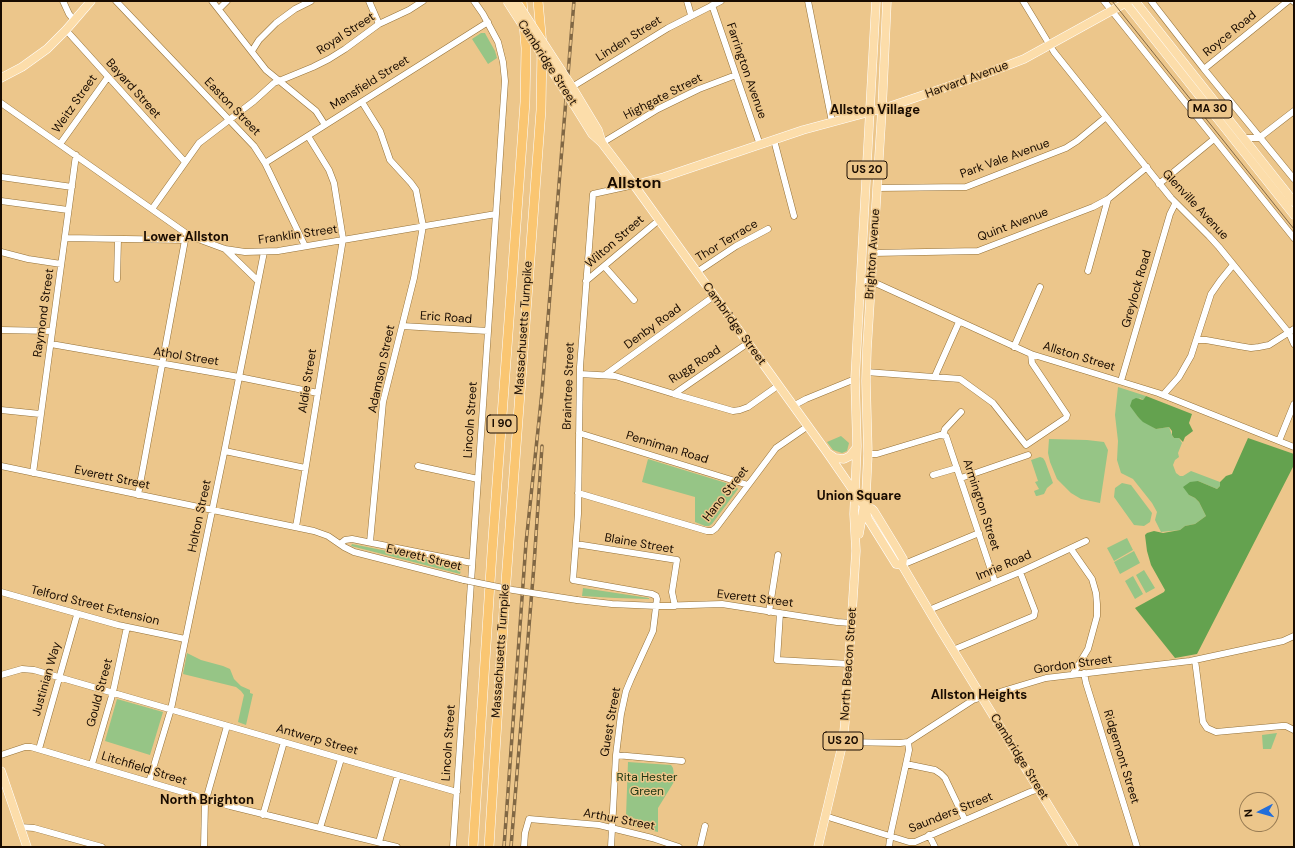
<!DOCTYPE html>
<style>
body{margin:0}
#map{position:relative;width:1295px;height:848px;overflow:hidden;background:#ecc68b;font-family:"DM Sans",sans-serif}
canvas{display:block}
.frame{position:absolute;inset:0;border:2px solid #180b00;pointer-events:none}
.north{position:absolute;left:1239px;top:792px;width:40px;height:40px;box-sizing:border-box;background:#ecc68b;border:1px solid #977b53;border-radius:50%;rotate:264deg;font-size:11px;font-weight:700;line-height:16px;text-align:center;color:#180b00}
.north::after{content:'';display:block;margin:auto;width:14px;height:18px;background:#226eda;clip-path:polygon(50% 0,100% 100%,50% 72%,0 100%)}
</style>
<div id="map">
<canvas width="1295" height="848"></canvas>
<div class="frame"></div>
<div class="north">N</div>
</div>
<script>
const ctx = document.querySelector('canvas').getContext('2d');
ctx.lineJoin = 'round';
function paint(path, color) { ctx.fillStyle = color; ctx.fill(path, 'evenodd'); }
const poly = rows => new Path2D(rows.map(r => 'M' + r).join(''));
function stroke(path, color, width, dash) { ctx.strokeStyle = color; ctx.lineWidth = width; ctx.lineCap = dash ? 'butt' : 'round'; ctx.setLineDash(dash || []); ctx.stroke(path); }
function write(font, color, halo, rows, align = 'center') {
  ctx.font = font + ' "DM Sans",sans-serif'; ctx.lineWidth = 3; ctx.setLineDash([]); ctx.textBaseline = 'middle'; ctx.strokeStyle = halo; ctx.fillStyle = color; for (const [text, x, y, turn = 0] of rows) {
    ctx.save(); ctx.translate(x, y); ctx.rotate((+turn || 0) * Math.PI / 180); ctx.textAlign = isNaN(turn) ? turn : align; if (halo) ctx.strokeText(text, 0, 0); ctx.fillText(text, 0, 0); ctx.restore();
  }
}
const green = poly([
 [481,33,485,33,486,35,495,51,497,58,488,64,472,39],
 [1118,387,1146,396,1143,400,1140,398,1133,409,1138,417,1156,429,1169,427,1172,435,1174,438,1179,438,1182,443,1178,453,1179,457,1175,460,1173,465,1176,473,1180,476,1183,476,1191,471,1220,482,1220,486,1217,489,1198,481,1189,495,1195,498,1199,502,1206,516,1195,524,1185,526,1180,530,1161,532,1155,520,1157,512,1152,503,1133,479,1121,473,1117,460,1118,441,1115,415],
 [841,436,849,443,847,451,842,453,833,450,827,442],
 [1049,439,1087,440,1104,442,1108,450,1100,503,1081,499,1071,493,1057,479,1050,462,1048,453],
 [1040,457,1043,458,1045,461,1053,483,1047,488,1044,494,1037,496,1036,496,1034,491,1039,489,1035,482,1038,481,1031,460],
 [648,459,736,486,738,489,712,524,709,526,705,526,695,522,695,497,642,482],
 [1122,483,1131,485,1152,513,1150,522,1144,526,1134,525,1114,497,1115,488],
 [1127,538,1133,550,1114,561,1107,548],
 [352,544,462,566,460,574,351,546],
 [1134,551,1140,563,1120,574,1114,562],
 [1144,570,1155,588,1146,593,1136,575],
 [1133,576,1143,594,1135,599,1125,581],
 [583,588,649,598,649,599,615,598,582,596],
 [187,653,201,660,223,666,230,669,234,679,241,686,250,690,250,693,253,694,246,725,238,722,244,695,241,691,236,687,183,674],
 [117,699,163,712,150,755,105,741],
 [1277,733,1271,749,1263,749,1262,735],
 [628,762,671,765,673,768,674,775,677,777,658,808,658,832,632,826,627,821,626,816]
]);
const forest = poly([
 [1146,396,1192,414,1189,423,1193,431,1185,437,1183,442,1179,438,1174,438,1172,435,1172,431,1169,427,1156,429,1143,422,1138,417,1130,406,1132,400,1136,398,1143,400],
 [1248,438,1294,454,1294,465,1197,654,1175,658,1135,608,1164,592,1165,590,1151,565,1147,551,1145,535,1147,533,1154,531,1163,533,1180,530,1185,526,1195,524,1206,516,1199,502,1195,498,1189,495,1183,487,1190,482,1198,481,1217,489,1220,486,1220,482,1226,476,1232,474]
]);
const minor = poly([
 [63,1,69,14,74,20],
 [116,1,254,146,265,163,305,246],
 [212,1,266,70,316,111,325,125],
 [369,1,379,24],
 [687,1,691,15],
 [808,1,832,122],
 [1023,1,1054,52,1171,198,1209,236,1219,247,1289,333,1294,344],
 [1104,1,1294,238],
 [1151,1,1204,69,1294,179],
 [1293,1,1294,2],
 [712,5,760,145],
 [219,9,227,1],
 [66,30,185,162],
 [252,51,259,40,276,23,295,9,311,1],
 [1204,69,1288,1],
 [572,87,668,28,721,1],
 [362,102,380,131,390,160,411,183,416,190,423,226,414,278,383,402,370,542],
 [1,103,187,234,198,239,225,249,245,252,278,251,496,214],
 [1244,138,1259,138,1294,111],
 [774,140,794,216],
 [602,143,658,109,699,89,736,75],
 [60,144,108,77],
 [265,163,488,22],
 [1,177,72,187],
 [1159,184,1214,139],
 [877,188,966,187,1066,148,1077,141,1106,117],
 [1,201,68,210],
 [152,209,199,143,254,101,274,83,313,67,329,59,345,49,379,24,409,10,423,1],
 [65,238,185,240],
 [225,249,258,281],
 [1,252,28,259,61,264],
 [873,253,978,251,1093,207,1108,199,1147,167],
 [604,266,634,300],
 [1088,271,1108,199],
 [697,272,736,246,768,229],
 [117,279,118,239],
 [861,280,871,281,1031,354,1158,393,1294,447],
 [586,281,659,220],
 [402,326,488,331],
 [1,330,52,331],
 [1197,340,1206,340,1239,346,1251,348,1259,347,1269,345,1294,329],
 [51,344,239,377,318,393],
 [1014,347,1040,287],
 [866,372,960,379,993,403,1026,445,1066,418,1067,415,1032,363,1031,354],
 [580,374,615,376,674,394,748,343],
 [605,375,714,296],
 [935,376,959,322],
 [1121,381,1170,214,1175,204],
 [674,394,733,411,740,410,748,407,779,385],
 [1163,395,1179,377,1191,356,1211,294,1220,281,1233,265],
 [793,406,806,399,855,379],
 [1,410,40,414],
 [579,433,748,485],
 [943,435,945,429,961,412],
 [1279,441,1294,404],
 [225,451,305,468],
 [868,454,877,454,940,435,946,436,995,582],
 [1,466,314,531,328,536,344,547,354,552,464,580],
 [418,466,478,479],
 [33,473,76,155],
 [933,475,957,468],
 [961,478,1028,455],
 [578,493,707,531,712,531,716,528,776,448,808,426],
 [138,495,185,240,189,235],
 [296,527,343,239,334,183,329,170,308,136],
 [340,544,345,540,352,539,472,563],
 [576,544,677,560,672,592,675,606],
 [1071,549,1092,579,1096,593,1097,604,1097,616,1088,649,1073,674],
 [902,565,979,533],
 [1,592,118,625,185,639],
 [577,600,612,604,657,606,722,604,837,622,851,623],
 [929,610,1020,572,1086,541],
 [769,612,778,555],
 [780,613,777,660,849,664],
 [953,650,1034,616,1035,611,1020,572],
 [1195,660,1203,722,1207,728,1216,732,1282,726,1286,726,1294,730],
 [1084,673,1086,683,1137,847],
 [1,675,22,669,34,670,457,792],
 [843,742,900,743,908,742,973,700,1046,678,1190,661,1283,641,1294,636],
 [39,749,77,615],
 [1,755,25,747,31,747,230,806,397,847],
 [616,755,682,761],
 [92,764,113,692,127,627],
 [906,764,935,770,941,774,945,778,965,820],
 [149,782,171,709,223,458,264,252],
 [263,815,284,742],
 [825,816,909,842,915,842,1030,792,1039,789],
 [20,827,34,828,102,847],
 [320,828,341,759],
 [929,835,935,847],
 [379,842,398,775],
 [204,847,205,803,227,726],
 [453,847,505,81,503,62,498,42,483,14,474,1],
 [524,847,525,833,529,819,599,825,652,838,679,847],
 [611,847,616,755,621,714,626,691,631,679,653,631,657,599,656,596,652,594,573,580,578,514,580,367,593,194,634,185],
 [700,847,705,826],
 [889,847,891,832,906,764,909,750,908,742]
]);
const major = poly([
 [1124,1,1294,215],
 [1135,1,1294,202],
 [1,78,22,67,47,49,66,30,91,1],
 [572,87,598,130,602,143],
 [574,105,592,134,602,143,634,185,826,451,864,506,868,519,896,564,902,565],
 [634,185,664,177,803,130,888,107,985,74,1024,59,1129,1],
 [829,454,835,458,844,459,850,456,857,447],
 [864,506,872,509,874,511,896,547,903,559,902,565,940,629,1074,847],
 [859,534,866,494,868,454,866,381,867,349,882,109,887,1],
 [1,771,27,847],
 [818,847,843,742,845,722,856,551,854,514,857,446,855,379,876,1]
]);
const highway = poly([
 [473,847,492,552,525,102,526,48,522,1],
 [489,847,505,595,541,110,542,45,538,1]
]);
const tram = poly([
 [1112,1,1294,229]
]);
const rail = poly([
 [504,847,526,543,542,392,574,1],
 [511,847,534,565,542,446]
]);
const minorBridge = poly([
 [464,580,513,590,577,600]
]);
const majorBridge = poly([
 [507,1,574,105],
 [516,1,572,87]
]);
const shields = [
 [1210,109,44],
 [867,170,40],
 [502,424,30],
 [843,741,40]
];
const shieldNames = [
 ["MA 30",1210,109],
 ["US 20",867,170],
 ["I 90",502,424],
 ["US 20",843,741]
];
const streetNames = [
 ["Royal Street",346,34,-33],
 ["Royce Road",1230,34,-39],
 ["Linden Street",629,39,-32],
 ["Cambridge Street",547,63,57],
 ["Farrington Avenue",746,71,71],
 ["Harvard Avenue",967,80,-20],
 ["Mansfield Street",370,83,-32],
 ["Bayard Street",133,89,48],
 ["Highgate Street",663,97,-27],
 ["Weitz Street",75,104,-55],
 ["Easton Street",232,107,46],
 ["Park Vale Avenue",1005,159,-20],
 ["Glenville Avenue",1195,205,47],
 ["Quint Avenue",1013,225,-21],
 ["Franklin Street",298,235,-8],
 ["Thor Terrace",727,241,-31],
 ["Wilton Street",615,242,-41],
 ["Brighton Avenue",873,254,-86],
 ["Greylock Road",1137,289,-74],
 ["Raymond Street",44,313,-82],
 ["Eric Road",446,318,4],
 ["Cambridge Street",734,324,54],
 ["Denby Road",653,327,-36],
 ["Massachusetts Turnpike",524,328,-86],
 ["Athol Street",186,357,9],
 ["Allston Street",1079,357,17],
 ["Rugg Road",695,365,-33],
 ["Adamson Street",382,369,-78],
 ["Aldie Street",308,381,-81],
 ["Braintree Street",569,386,-88],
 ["Lincoln Street",471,420,-86],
 ["Penniman Road",667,448,17],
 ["Everett Street",112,478,12],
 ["Hano Street",726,494,-52],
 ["Armington Street",981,505,72],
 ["Holton Street",200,516,-78],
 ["Blaine Street",639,544,10],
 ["Everett Street",424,558,14],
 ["Imrie Road",1004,566,-23],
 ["Everett Street",755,599,7],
 ["Telford Street Extension",95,606,14],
 ["Massachusetts Turnpike",501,651,-86],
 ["North Beacon Street",849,664,-86],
 ["Gordon Street",1073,665,-8],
 ["Justinian Way",47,679,-74],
 ["Gould Street",100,693,-75],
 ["Guest Street",611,722,-80],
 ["Antwerp Street",317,740,16],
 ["Lincoln Street",449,743,-86],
 ["Cambridge Street",1019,757,58],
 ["Ridgemont Street",1121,757,73],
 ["Litchfield Street",144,769,17],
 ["Saunders Street",951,813,-22],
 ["Arthur Street",619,820,11]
];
const parkNames = [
 ["Rita Hester",647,778],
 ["Green",647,792]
];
const neighbourhoodNames = [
 ["Allston Village",875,111],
 ["Lower Allston",186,238],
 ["Union Square",859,497],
 ["Allston Heights",979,696],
 ["North Brighton",207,801]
];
const districtNames = [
 ["Allston",634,184]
];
paint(green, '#96c586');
paint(forest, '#64a24f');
stroke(minor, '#947138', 7);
stroke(major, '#fff', 9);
stroke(highway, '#fff', 10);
stroke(minor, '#fff', 6);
stroke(major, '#fcddaa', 8);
stroke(highway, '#fac672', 9);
stroke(tram, '#806744', 1);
stroke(rail, '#806744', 3.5);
stroke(rail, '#ecc68b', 2, [6]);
stroke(minorBridge, '#947138', 7, []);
stroke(majorBridge, '#fff', 9, []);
stroke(minorBridge, '#fff', 6);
stroke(majorBridge, '#fcddaa', 8);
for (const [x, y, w] of shields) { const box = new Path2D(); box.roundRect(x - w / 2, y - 9, w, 18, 3); ctx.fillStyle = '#ecc68b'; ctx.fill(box); stroke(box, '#180b00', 1); }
write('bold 11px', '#180b00', null, shieldNames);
write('12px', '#180b00', '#ecc68b', streetNames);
write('12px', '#1b3512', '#ecc68b', parkNames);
write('bold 13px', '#180b00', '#ecc68b', neighbourhoodNames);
write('bold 16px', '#180b00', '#ecc68b', districtNames);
</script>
